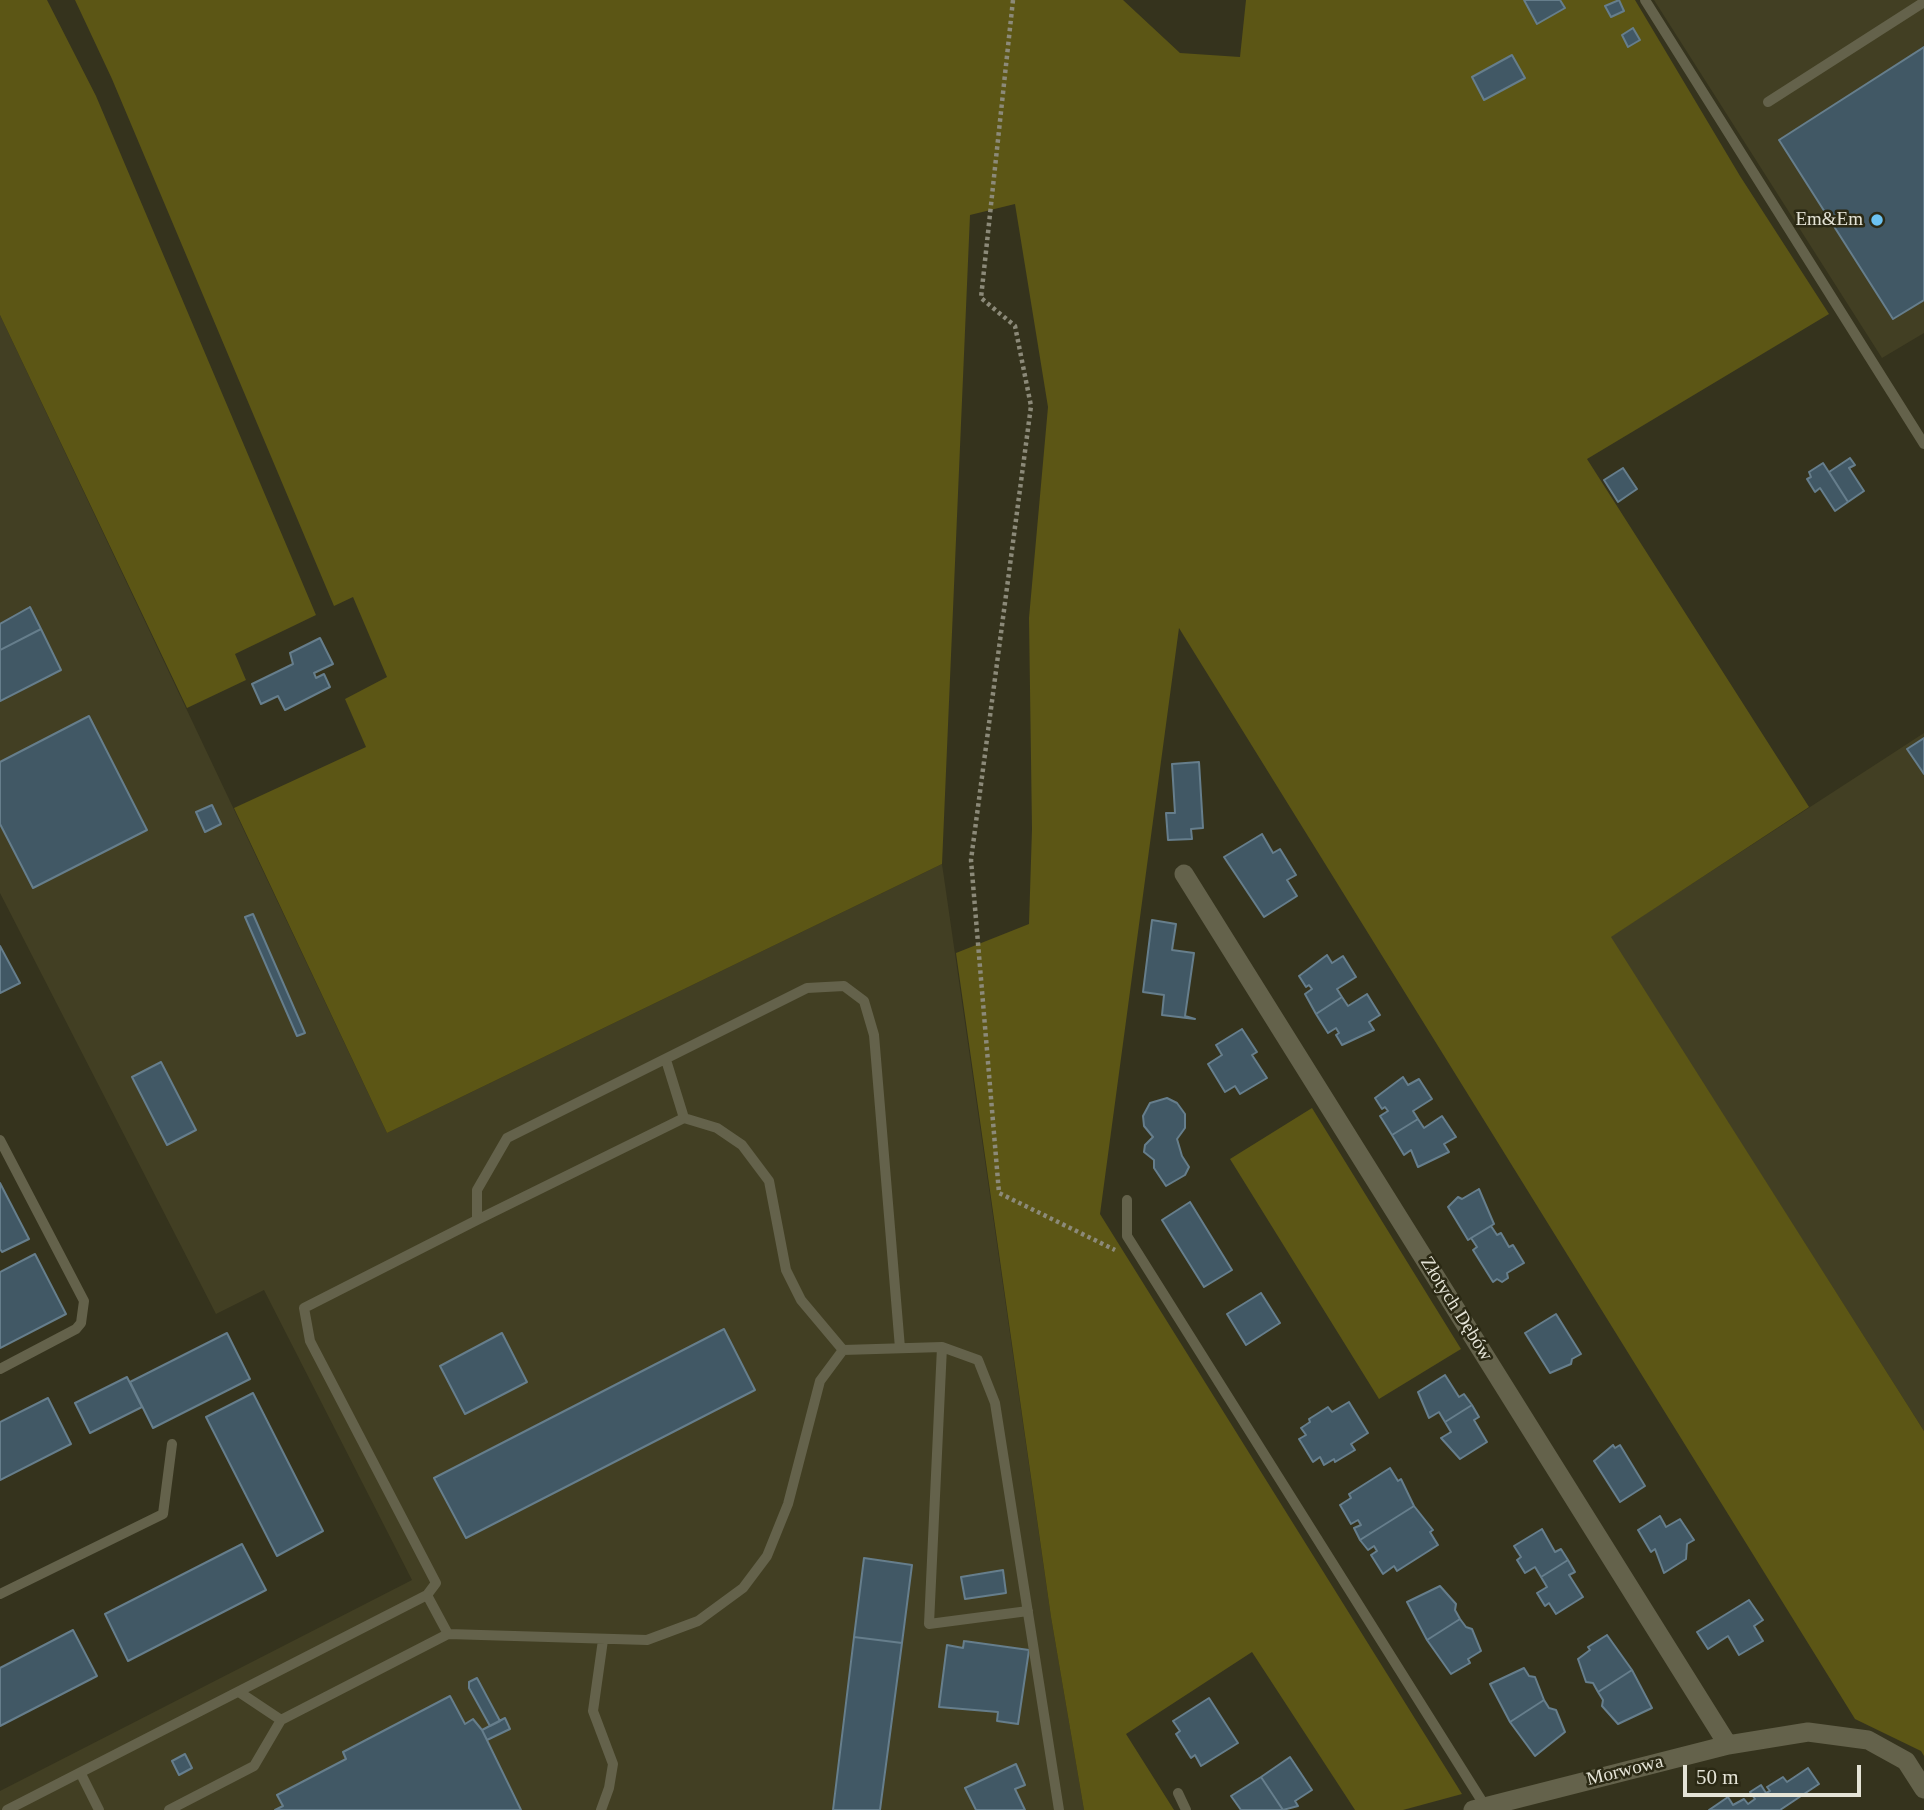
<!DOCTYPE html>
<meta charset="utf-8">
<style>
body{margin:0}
#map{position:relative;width:1924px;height:1810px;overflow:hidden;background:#35331d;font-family:Georgia,serif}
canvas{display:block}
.scale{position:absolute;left:1683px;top:1765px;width:178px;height:32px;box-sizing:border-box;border:4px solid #e5e4d7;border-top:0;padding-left:9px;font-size:21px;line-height:24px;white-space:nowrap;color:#e5e4d7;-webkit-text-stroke:5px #2b2914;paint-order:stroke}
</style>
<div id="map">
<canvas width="1924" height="1810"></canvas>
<div class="scale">50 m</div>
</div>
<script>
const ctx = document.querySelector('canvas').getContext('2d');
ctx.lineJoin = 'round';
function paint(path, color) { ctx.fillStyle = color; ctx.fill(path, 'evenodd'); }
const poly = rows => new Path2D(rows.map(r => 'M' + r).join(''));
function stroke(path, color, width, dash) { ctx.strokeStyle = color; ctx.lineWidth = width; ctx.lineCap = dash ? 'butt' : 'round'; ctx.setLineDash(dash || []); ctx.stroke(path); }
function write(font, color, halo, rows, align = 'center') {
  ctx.font = font + ' Georgia,serif'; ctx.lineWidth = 5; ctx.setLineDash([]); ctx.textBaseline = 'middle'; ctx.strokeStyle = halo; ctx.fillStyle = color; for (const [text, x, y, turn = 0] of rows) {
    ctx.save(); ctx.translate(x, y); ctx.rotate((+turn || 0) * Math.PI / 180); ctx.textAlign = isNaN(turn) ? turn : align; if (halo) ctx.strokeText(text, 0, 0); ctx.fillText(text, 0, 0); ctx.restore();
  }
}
const built = poly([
 [1654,0,1924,0,1924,333,1882,358],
 [0,315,387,1133,942,864,1051,1617,1084,1810,0,1810,0,1791,412,1580,264,1290,216,1314,0,893],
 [1924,733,1924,1431,1610,937]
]);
const green = poly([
 [0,0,47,0,96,96,316,615,235,654,246,680,187,708,0,315],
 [75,0,1123,0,1180,53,1240,57,1246,0,1635,0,1740,176,1829,314,1587,459,1809,807,1611,937,1924,1431,1924,1756,1921,1751,1855,1719,1179,628,1100,1214,1462,1794,1403,1810,1355,1810,1252,1652,1126,1734,1174,1810,1084,1810,1051,1617,956,953,1029,924,1032,829,1029,618,1048,407,1015,204,970,215,942,864,387,1133,234,808,366,747,345,699,387,677,353,597,334,606,112,79],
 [1312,1108,1461,1349,1379,1399,1230,1159]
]);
const building = poly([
 [1524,0,1560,0,1565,8,1537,24,1524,0],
 [1619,0,1624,11,1611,17,1605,6,1619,0],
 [1633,28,1640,40,1628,47,1622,35,1633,28],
 [1924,47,1924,300,1893,319,1779,140,1924,47],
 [1512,55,1525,78,1484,100,1472,77,1512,55],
 [1850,458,1855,465,1849,468,1864,491,1848,502,1829,472,1850,458],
 [1823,463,1848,502,1835,511,1820,488,1815,492,1807,479,1811,477,1809,472,1823,463],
 [1623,468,1637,489,1618,502,1604,480,1623,468],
 [30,607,41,629,0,650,0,624,30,607],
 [41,629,61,670,0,701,0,650,41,629],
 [320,638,333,664,314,673,316,678,324,674,330,687,285,710,278,696,261,704,252,684,293,664,290,653,320,638],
 [89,716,147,830,33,888,0,824,0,762,89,716],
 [1924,738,1924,774,1907,749,1924,738],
 [1199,762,1203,828,1191,829,1192,839,1168,840,1166,813,1175,813,1172,764,1199,762],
 [212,805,221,824,205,832,196,812,212,805],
 [1262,834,1273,853,1280,849,1296,875,1287,880,1297,896,1264,917,1224,857,1262,834],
 [253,914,305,1033,297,1036,245,917,253,914],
 [1152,920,1176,924,1172,950,1194,953,1185,1016,1195,1019,1162,1015,1164,995,1143,992,1152,920],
 [0,946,20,983,0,993,0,946],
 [1327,955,1332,963,1343,956,1356,977,1337,989,1342,997,1316,1014,1305,994,1312,989,1309,985,1306,987,1299,976,1327,955],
 [1367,994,1380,1015,1369,1022,1374,1030,1342,1045,1336,1035,1339,1033,1336,1028,1328,1033,1316,1014,1342,997,1348,1006,1367,994],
 [1242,1029,1257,1052,1252,1055,1267,1078,1240,1094,1235,1086,1225,1092,1208,1064,1222,1055,1216,1045,1242,1029],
 [161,1062,196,1130,167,1145,132,1077,161,1062],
 [1403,1077,1408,1085,1419,1079,1432,1099,1413,1111,1418,1119,1392,1135,1380,1116,1388,1111,1385,1107,1382,1109,1375,1098,1403,1077],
 [1167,1098,1177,1103,1185,1114,1185,1128,1177,1139,1182,1156,1189,1167,1185,1175,1166,1186,1154,1168,1154,1160,1144,1152,1145,1145,1153,1137,1144,1126,1143,1116,1150,1103,1167,1098],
 [1442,1116,1456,1137,1444,1144,1449,1152,1418,1167,1411,1150,1404,1155,1392,1135,1418,1119,1424,1128,1442,1116],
 [0,1183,29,1239,2,1252,0,1249,0,1183],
 [1479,1189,1494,1224,1468,1240,1448,1207,1458,1197,1462,1199,1479,1189],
 [1190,1202,1232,1270,1204,1287,1162,1220,1190,1202],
 [1491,1226,1497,1235,1501,1233,1509,1247,1513,1245,1524,1263,1507,1273,1508,1278,1502,1282,1497,1279,1493,1282,1473,1250,1477,1247,1471,1238,1491,1226],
 [35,1254,66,1314,0,1348,0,1272,35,1254],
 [1261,1293,1280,1323,1246,1345,1227,1314,1261,1293],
 [1556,1314,1581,1354,1572,1359,1571,1364,1550,1373,1525,1333,1556,1314],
 [724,1329,755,1390,466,1538,434,1478,724,1329],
 [227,1333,250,1379,153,1428,130,1382,227,1333],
 [502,1333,527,1382,465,1414,440,1366,502,1333],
 [1445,1375,1459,1397,1464,1394,1472,1405,1445,1422,1439,1412,1429,1418,1418,1392,1445,1375],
 [127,1377,142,1407,90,1433,75,1403,127,1377],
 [253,1393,323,1531,277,1556,206,1417,253,1393],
 [48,1398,71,1444,0,1480,0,1422,48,1398],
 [1349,1402,1368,1433,1351,1444,1355,1450,1335,1462,1334,1459,1324,1465,1320,1457,1313,1462,1299,1439,1306,1435,1301,1428,1310,1422,1309,1419,1328,1407,1332,1412,1349,1402],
 [1472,1405,1479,1417,1474,1420,1487,1442,1460,1459,1441,1438,1451,1432,1445,1422,1472,1405],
 [1613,1445,1615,1448,1620,1445,1645,1486,1620,1502,1594,1461,1613,1445],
 [1390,1468,1398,1481,1401,1479,1414,1506,1360,1540,1354,1528,1361,1525,1358,1520,1351,1524,1340,1505,1351,1498,1349,1494,1390,1468],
 [1414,1506,1433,1530,1430,1532,1438,1545,1397,1571,1394,1566,1383,1574,1371,1555,1377,1551,1374,1546,1368,1550,1360,1540,1414,1506],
 [1660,1516,1666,1527,1680,1519,1694,1540,1687,1544,1686,1559,1664,1573,1655,1549,1651,1552,1638,1530,1660,1516],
 [1542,1529,1555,1552,1561,1549,1568,1560,1541,1577,1535,1567,1525,1573,1517,1560,1521,1557,1514,1546,1542,1529],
 [242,1544,266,1590,128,1661,105,1614,242,1544],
 [864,1558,912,1565,902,1643,854,1637,864,1558],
 [1568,1560,1575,1572,1569,1575,1583,1597,1556,1614,1549,1603,1545,1606,1537,1593,1547,1587,1541,1577,1568,1560],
 [1003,1570,1006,1593,965,1599,961,1577,1003,1570],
 [1440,1586,1456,1604,1455,1610,1460,1619,1427,1640,1407,1602,1440,1586],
 [1749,1600,1763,1620,1754,1626,1763,1641,1739,1655,1728,1636,1708,1649,1697,1632,1749,1600],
 [1460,1619,1466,1627,1472,1629,1481,1651,1468,1659,1470,1663,1451,1674,1427,1640,1460,1619],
 [73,1630,97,1676,0,1726,0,1668,73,1630],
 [1607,1635,1632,1670,1598,1692,1593,1683,1586,1682,1578,1659,1590,1650,1588,1647,1607,1635],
 [854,1637,902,1643,880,1810,833,1810,854,1637],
 [964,1641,1029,1650,1018,1724,997,1721,998,1712,939,1707,947,1645,963,1648,964,1641],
 [1524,1668,1529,1676,1535,1677,1544,1700,1510,1722,1490,1684,1524,1668],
 [1632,1670,1652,1708,1618,1724,1602,1706,1603,1700,1598,1692,1632,1670],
 [477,1678,500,1721,490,1726,469,1688,469,1682,477,1678],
 [450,1696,465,1724,473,1719,482,1730,521,1810,275,1810,283,1806,277,1795,346,1759,343,1752,450,1696],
 [1209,1698,1238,1743,1201,1766,1195,1755,1191,1758,1176,1734,1180,1731,1173,1721,1209,1698],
 [1544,1700,1549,1708,1556,1710,1565,1732,1535,1756,1510,1722,1544,1700],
 [505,1718,510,1729,487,1740,482,1730,505,1718],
 [185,1754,192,1768,179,1775,172,1761,185,1754],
 [1290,1757,1312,1790,1295,1801,1298,1806,1283,1810,1261,1777,1290,1757],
 [1016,1764,1025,1785,1015,1789,1025,1810,976,1810,965,1788,1016,1764],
 [1808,1768,1819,1784,1780,1810,1709,1810,1728,1797,1733,1805,1744,1799,1748,1804,1755,1799,1750,1792,1761,1785,1766,1793,1770,1791,1767,1787,1783,1777,1787,1782,1808,1768],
 [1261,1777,1283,1810,1241,1810,1231,1796,1261,1777]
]);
const path = poly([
 [1013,0,981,298,1015,326,1031,406,971,860,999,1193,1115,1250]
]);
const lane = poly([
 [1645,0,1924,444],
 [1768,102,1924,2],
 [666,1060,684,1118],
 [0,1140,84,1301,81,1323,76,1329,0,1369],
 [1127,1200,1127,1236,1485,1806],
 [477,1220,684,1118,717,1128,742,1145,769,1181,786,1270,801,1300,843,1350],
 [942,1347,978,1360,995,1403,1059,1810],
 [843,1350,942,1347,929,1624,1028,1611],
 [0,1594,163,1514,172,1444],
 [427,1595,436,1583,310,1341,304,1308,477,1220,477,1190,507,1138,807,988,844,986,864,1001,874,1035,900,1348],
 [239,1692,281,1720],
 [81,1774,99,1810],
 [1178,1793,1186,1810],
 [7,1810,427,1595,448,1634,647,1640,698,1621,743,1588,767,1556,788,1504,820,1381,843,1350],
 [169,1810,254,1766,281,1720,448,1634],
 [601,1810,609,1788,613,1764,593,1711,603,1640]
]);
const street = poly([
 [1184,874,1728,1745],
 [1473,1810,1728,1745,1808,1732,1868,1740,1906,1761,1924,1789]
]);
const markers = [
 [1877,220,7,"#6cc3f2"]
];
const poiNames = [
 ["Em&Em",1863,220]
];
const streetNames = [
 ["Złotych Dębów",1456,1309,58],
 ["Morwowa",1625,1771,-14]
];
paint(built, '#423f23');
paint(green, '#5c5615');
paint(building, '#415865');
stroke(building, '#667e8c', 2);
stroke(path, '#8c8a79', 4.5, [3.5, 3.5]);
stroke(lane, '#64624b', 10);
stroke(street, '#64624b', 19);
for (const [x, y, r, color] of markers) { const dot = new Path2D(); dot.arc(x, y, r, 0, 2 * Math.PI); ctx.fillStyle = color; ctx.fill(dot); stroke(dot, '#2b2914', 2.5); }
write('19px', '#e5e4d7', '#2b2914', poiNames, 'right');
write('19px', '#e5e4d7', '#2b2914', streetNames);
</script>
